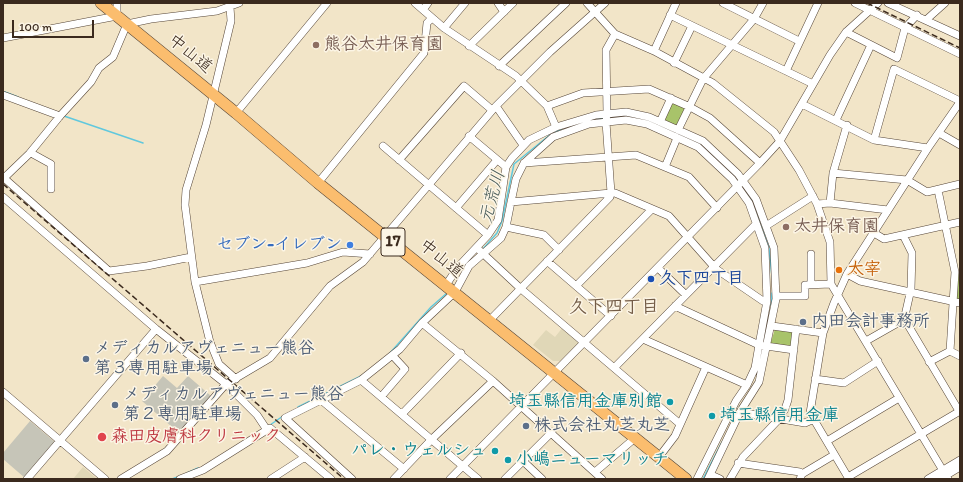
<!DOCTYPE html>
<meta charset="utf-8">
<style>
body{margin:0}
#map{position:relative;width:963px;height:482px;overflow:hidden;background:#f2e5c8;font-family:Itim,sans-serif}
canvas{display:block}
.frame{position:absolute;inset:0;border:4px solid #3b2a1e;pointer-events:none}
.scale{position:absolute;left:12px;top:20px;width:82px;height:18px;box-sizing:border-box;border:2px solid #3b2a1e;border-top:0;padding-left:5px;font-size:12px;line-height:14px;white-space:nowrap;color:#3b2a1e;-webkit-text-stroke:3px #fcf5e5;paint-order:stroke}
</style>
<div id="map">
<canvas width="963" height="482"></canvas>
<div class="frame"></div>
<div class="scale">100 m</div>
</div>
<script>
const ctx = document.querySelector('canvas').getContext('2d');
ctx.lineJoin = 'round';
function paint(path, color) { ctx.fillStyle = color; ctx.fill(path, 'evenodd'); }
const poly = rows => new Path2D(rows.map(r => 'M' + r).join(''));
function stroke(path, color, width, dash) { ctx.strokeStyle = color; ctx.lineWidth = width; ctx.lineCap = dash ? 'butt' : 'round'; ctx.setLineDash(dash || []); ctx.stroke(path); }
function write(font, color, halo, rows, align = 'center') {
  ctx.font = font + ' Itim,"Klee One",sans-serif'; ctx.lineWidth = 3; ctx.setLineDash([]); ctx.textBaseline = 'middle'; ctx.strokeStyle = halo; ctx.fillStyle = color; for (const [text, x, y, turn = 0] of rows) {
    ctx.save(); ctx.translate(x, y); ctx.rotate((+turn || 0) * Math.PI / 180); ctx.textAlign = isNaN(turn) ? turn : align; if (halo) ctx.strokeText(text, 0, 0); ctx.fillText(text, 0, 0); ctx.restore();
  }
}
const built = poly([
 [563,327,578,341,578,343,560,361,553,361,533,345,546,330,555,337],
 [83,467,97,479,73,479]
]);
const industrial = poly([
 [163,376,177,388,188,376,211,396,179,433,142,401],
 [30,421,56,443,25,478,3,459,3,453]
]);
const green = poly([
 [671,101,685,108,677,126,662,119],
 [960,273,960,300,957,299,957,275],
 [775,329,794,332,792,348,770,345]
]);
const stream = poly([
 [5,92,18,97],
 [64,116,143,143],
 [608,118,634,117],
 [638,118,648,121,701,144,707,149],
 [594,119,604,118],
 [726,167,739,182],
 [741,185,752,201,769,248,772,277],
 [482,250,497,233,502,221,514,164,551,134,562,129],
 [771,305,772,293],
 [390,353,431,307,447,293],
 [298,407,361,376],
 [270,425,283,416],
 [187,473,198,468],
 [172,479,178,477],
 [703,479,722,442]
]);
const minor = poly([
 [415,3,444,28,516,76,547,106,556,127,596,115,626,112,649,117,703,141,738,174,756,199,774,248,776,299,759,382,740,412],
 [498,3,504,12],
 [587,3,615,34,654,51,713,83,774,132,799,170,817,204,830,242,831,284,948,479],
 [723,3,799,41],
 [855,3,960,54],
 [888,3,960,36],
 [230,7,231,21,206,125,186,190,185,205,195,282,210,342,219,364,236,379],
 [423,10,428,3],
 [670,15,813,84],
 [926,20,945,3],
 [444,28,465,3],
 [846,32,897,58,905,28,917,15],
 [3,38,117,16,117,3],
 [469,46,513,3],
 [654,51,676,3],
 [674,63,692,26],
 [499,66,566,3],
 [786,71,818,3],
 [3,95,60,116],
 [802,104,874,140,928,148],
 [496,106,523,145],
 [547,106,583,93,649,89,690,107,710,118,760,163],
 [236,113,327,3],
 [836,120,871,45],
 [660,122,671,98],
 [678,130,703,79,754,19,763,3],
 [939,133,960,145],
 [469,136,506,167],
 [874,140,894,69,960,101],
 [383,146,488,235],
 [31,153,51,164,51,189],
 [399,160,464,86,492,110],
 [524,163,636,155,689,177,717,208],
 [665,167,677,138],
 [833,173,907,180,927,192,960,184],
 [4,178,109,271,147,266,191,257],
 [3,179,29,154,60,116,91,82,99,68,113,57,127,24,151,19,217,11,239,3],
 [318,183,424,53,427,23,431,19],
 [3,197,156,329,226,384,257,415,267,430],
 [511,202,516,179,524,163,553,137,589,124,626,120,647,124,698,147,732,179,749,203,765,248,767,301,759,345,755,368,747,385,736,401,697,479],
 [830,203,833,173,847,125],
 [817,204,830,203,888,210],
 [456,208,497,160],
 [766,226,813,196],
 [506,227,544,235,559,250],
 [874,233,884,239,960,222],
 [903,235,912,253,911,289,904,320],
 [477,248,520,288,680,424],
 [547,261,611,316],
 [658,268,686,295],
 [847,274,860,281,960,303],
 [195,282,307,263,343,252,370,254],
 [811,284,811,254],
 [446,285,458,267,488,235,498,220,506,167,512,158,529,140,556,127],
 [576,286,652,209],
 [776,296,805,296,805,285,831,284],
 [675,306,759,345,794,350],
 [490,320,610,197,611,193,615,193,669,216,716,269,763,301,767,301],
 [422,323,493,381,602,479],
 [772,326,823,333],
 [643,339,747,385],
 [866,341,903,320,905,320,959,411],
 [950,351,960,356],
 [929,362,950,351,955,272,938,190],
 [614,368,754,226,757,225],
 [815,379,844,383,878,361],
 [361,380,478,479],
 [3,392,105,479],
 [381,397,405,369,393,356],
 [321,400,404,469],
 [402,414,461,353],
 [827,441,899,398],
 [659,457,675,436,706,367],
 [523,461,542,479],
 [738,463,800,472,802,474],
 [595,472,635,438],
 [711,475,720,479],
 [848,477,960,411],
 [27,479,156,329],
 [121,479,167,451,226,384,270,358,330,286,363,262,496,106,550,52,605,3],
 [180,479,203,470,270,428,331,479],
 [271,479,305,457],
 [352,479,285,418,361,380,400,349,422,323,455,292,469,266,501,238,506,227,511,202,611,193,606,122,607,114,606,50,615,34],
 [394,479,432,439,493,381],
 [450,479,760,163,780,141,830,55,846,32,878,3],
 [505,479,552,432],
 [708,479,740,412,805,423,814,419],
 [730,479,743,457,779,419,785,409,788,400,796,329],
 [800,479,802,474,834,455],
 [849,479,810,413,823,333,834,303,847,274,928,148,960,102],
 [928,479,960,460],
 [940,479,960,467]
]);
const highway = poly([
 [101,3,236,113,318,183,686,479]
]);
const rail = poly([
 [867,3,960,48],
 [3,184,344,479]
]);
const markers = [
 [316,45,4,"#8d6e63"],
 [786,227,4,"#8d6e63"],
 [350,245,4,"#3f7fe0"],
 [839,270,4,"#e8710a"],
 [651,279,4,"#1a4fb4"],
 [803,322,4,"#5c6f8a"],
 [86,359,4,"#5c6f8a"],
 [670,402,4,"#0f9aa8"],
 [115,405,4,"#5c6f8a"],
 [712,416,4,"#0f9aa8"],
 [526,426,4,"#5c6f8a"],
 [102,437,5,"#e0444e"],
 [495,451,4,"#0f9aa8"],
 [508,460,4,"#0f9aa8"]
];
const shields = [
 [393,242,24]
];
const shieldNames = [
 ["17",393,242]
];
const educationNames = [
 ["熊谷太井保育園",324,45],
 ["太井保育園",794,227]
];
const streetNames = [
 ["中山道",190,54,39],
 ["中山道",441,259,39]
];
const shopNames = [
 ["セブン-イレブン",342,245]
];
const foodNames = [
 ["太宰",847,270]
];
const transitNames = [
 ["久下四丁目",659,279]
];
const serviceNames = [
 ["内田会計事務所",811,322],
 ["メディカルアヴェニュー熊谷",94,349],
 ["第３専用駐車場",94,369],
 ["メディカルアヴェニュー熊谷",123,395],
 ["第２専用駐車場",123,415],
 ["株式会社丸芝丸芝",534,426]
];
const cultureNames = [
 ["埼玉縣信用金庫別館",662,402],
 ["埼玉縣信用金庫",720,416,"left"],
 ["パレ・ウェルシュ",487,451],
 ["小嶋ニューマリッチ",516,460,"left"]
];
const healthNames = [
 ["森田皮膚科クリニック",111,437]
];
const waterNames = [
 ["元荒川",493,197,-75]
];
const neighbourhoodNames = [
 ["久下四丁目",614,307]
];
paint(built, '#e0d7b7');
paint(industrial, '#c6c5b8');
paint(green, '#a8c36a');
stroke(stream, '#61c8dd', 1.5);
stroke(minor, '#564638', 8);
stroke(highway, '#564638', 12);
stroke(minor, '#fff', 7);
stroke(highway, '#fbbd6e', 11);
stroke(rail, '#3b2a1e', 1.5, [6, 3]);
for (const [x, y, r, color] of markers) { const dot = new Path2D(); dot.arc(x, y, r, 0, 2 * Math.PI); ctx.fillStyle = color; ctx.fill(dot); stroke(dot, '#fcf5e5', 1.5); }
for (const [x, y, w] of shields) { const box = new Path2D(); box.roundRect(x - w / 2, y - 14, w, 28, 3); ctx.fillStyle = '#fcf5e5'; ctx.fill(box); stroke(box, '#3b2a1e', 1); }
write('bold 16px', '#3b2a1e', null, shieldNames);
write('bold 17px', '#785e54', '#fcf5e5', educationNames, 'left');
write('17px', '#3b2a1e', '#fcf5e5', streetNames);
write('bold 17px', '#366cbe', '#fcf5e5', shopNames, 'right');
write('bold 17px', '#c56008', '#fcf5e5', foodNames, 'left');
write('bold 17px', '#164399', '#fcf5e5', transitNames, 'left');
write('bold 17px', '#4e5e75', '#fcf5e5', serviceNames, 'left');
write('bold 17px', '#0d838f', '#fcf5e5', cultureNames, 'right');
write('bold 17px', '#be3a42', '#fcf5e5', healthNames, 'left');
write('italic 18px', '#465957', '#fcf5e5', waterNames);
write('bold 18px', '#735c47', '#fcf5e5', neighbourhoodNames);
</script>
